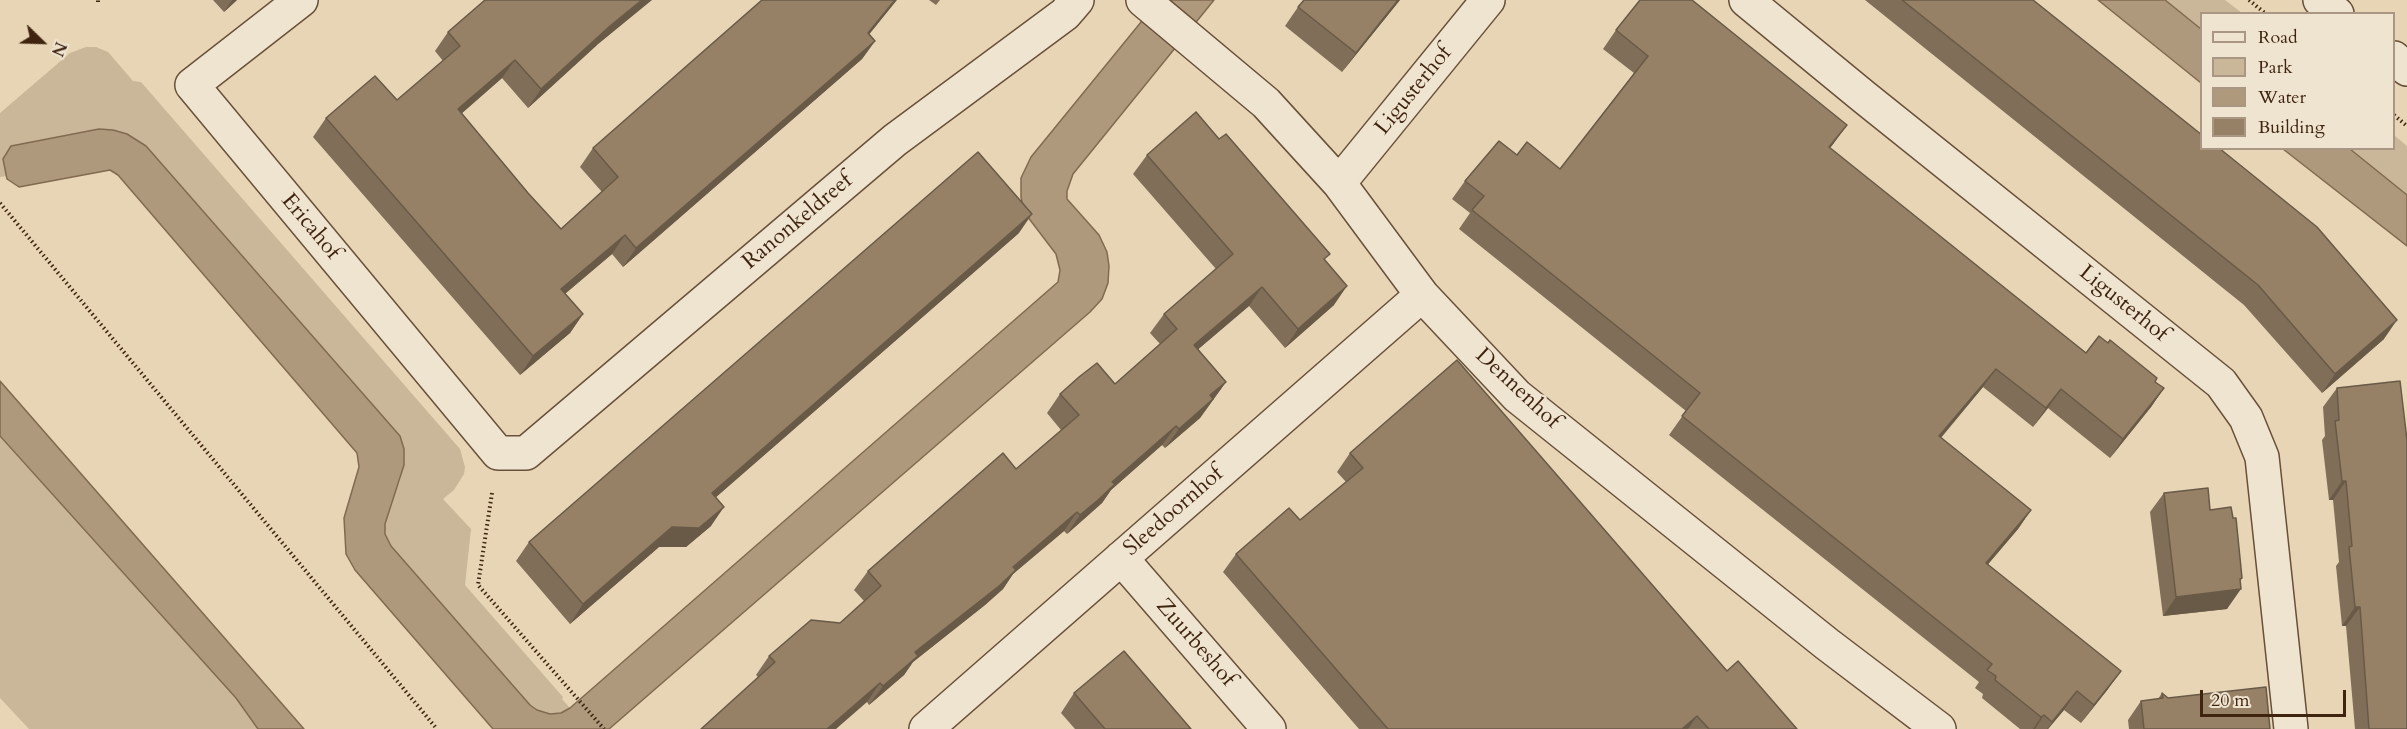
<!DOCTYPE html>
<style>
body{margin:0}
#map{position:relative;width:2407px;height:729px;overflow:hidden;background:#e7d5b6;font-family:Cardo,serif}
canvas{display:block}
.legend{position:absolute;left:2200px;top:12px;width:195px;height:138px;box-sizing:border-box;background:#efe4d0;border:2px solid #a99783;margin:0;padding:8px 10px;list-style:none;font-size:18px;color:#3f240f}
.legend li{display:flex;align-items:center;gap:12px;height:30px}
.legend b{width:30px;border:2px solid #a99783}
.north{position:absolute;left:12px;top:12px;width:60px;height:60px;-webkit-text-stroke:4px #efe4d0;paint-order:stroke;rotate:113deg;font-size:16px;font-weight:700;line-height:24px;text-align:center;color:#3f240f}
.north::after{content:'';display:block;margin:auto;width:21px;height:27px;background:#3f240f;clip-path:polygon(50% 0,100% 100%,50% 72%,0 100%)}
.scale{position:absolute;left:2200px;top:690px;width:146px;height:27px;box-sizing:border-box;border:3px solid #3f240f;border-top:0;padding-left:8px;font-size:18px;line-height:21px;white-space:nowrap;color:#3f240f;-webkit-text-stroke:4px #efe4d0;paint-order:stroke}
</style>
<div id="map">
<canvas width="2407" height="729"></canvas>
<ul class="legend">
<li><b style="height:8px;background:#efe4d0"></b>Road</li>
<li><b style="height:16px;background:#cab79a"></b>Park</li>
<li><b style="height:16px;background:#ae997d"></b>Water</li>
<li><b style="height:16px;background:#968066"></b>Building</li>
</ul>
<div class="north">N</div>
<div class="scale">20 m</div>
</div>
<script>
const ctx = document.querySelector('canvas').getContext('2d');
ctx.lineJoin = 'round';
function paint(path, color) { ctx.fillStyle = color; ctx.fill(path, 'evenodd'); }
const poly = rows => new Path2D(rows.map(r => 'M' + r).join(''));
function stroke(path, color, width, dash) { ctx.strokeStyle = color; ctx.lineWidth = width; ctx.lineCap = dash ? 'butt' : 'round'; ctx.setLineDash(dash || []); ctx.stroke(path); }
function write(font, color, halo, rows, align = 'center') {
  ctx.font = font + ' Cardo,serif'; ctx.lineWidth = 4.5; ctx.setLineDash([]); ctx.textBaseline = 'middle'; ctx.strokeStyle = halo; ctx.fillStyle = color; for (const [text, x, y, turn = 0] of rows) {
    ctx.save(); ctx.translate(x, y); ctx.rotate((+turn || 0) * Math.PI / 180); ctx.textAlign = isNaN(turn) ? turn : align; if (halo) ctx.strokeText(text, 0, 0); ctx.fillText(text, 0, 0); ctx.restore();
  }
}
const green = poly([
 [2165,0,2225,0,2242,13,2202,14,2201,29],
 [86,47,96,47,108,52,133,81,141,82,460,449,465,467,464,474,454,490,443,499,471,529,465,585,563,697,562,699,570,708,561,713,550,714,537,710,530,705,391,546,385,534,385,524,401,477,276,293,146,146,127,134,113,130,3,159,7,176,0,177,0,113,70,53],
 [2394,135,2407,146,2407,194,2350,149,2394,148],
 [0,436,236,698,258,729,29,729,0,698]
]);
const water = poly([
 [1159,0,1214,0,1073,174,1067,191,1067,199,1099,235,1107,252,1109,266,1108,283,1102,299,1090,312,609,729,493,729,355,570,346,554,344,518,359,467,357,453,118,175,110,170,19,187,7,179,3,159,11,146,99,129,113,130,127,134,146,146,400,436,404,449,404,465,385,524,385,534,391,546,530,705,537,710,550,714,561,713,570,708,1058,282,1060,270,1056,254,1024,212,1021,197,1021,178,1031,157,1159,0],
 [2098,0,2165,0,2201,29,2201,83,2098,0],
 [2283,149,2350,149,2407,195,2407,246,2283,149],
 [0,381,304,729,258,729,236,698,0,436,0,381]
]);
const path = poly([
 [2249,0,2266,14],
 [98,2,98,0],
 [2394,115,2407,126],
 [0,203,437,729],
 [492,493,478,585,604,729]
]);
const street = poly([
 [301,0,192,85,498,453,526,453,895,140,1065,14,1077,0],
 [1143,0,1266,103,1339,183,1422,295,1517,396,1827,644,1939,729],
 [1746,0,1864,97,2221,383,2246,418,2262,457,2291,729],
 [2320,0,2337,14],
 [2394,58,2407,69],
 [1339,183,1488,0],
 [1121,558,1269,729],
 [926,729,1422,295]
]);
const wall = poly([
 [213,0,237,0,224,12],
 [929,0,940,0,936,5],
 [1400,0,1342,72,1285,26,1298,7],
 [1865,0,2033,0,2384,339,2322,393,2244,305],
 [1616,30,1834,143,1830,148,2086,353,2155,382,2164,388,2151,407,2110,458,2048,408,2033,427,1983,387,1941,438,2031,510,2018,529,1988,564,2108,689,2081,723,2064,710,2048,729,2020,729,1982,698,1983,694,1975,688,1979,682,1669,435,1686,411,1459,229,1470,213,1452,199,1465,181,1560,169,1634,73,1603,49],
 [448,32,597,45,528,108,502,78,461,114,528,193,561,229,602,192,580,167,593,148,869,34,875,41,862,59,623,267,612,254,565,294,583,314,570,333,520,375,313,137,326,118,397,100,443,61,435,51],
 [1147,155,1325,261,1334,305,1285,348,1249,306,1198,349,1226,382,1200,418,1165,448,1162,445,1111,490,1102,503,1084,519,1067,534,1064,531,1013,574,1003,589,985,605,913,662,904,675,869,705,867,702,758,677,756,675,769,656,840,623,864,601,854,590,868,571,1016,469,1061,430,1047,413,1060,394,1115,384,1160,344,1150,333,1164,314,1216,269,1133,174],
 [1019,233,716,497,711,526,686,547,659,547,570,624,516,561,529,542],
 [2337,388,2407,729,2355,729,2346,626,2342,626,2336,566,2339,562,2333,500,2329,500,2322,440,2325,436,2323,407],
 [1350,453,1727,671,1797,729,1359,729,1223,572,1236,554,1300,520,1346,482,1337,472],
 [2164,493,2210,510,2240,581,2227,609,2163,616,2150,512],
 [1074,693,1191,729,1075,729,1061,713],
 [2162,693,2168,698,2270,729,2129,729,2128,720,2141,701,2158,699]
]);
const shadedWall = poly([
 [232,0,237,0,224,12],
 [642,0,652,0,597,45,528,108,541,89,610,26],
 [895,0,897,0,855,52,868,33],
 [1398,0,1400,0,1342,72,1356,53],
 [875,41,862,59,623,267,636,248],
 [515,60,502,78,445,128,458,109],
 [1847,125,1834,143,1816,165,1829,147],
 [1032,214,1019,233,699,512,712,493],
 [625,235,612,254,548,308,561,289],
 [1347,286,1334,305,1285,348,1298,329],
 [1262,287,1249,306,1181,364,1194,345],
 [583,314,570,333,520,375,533,356],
 [2397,320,2384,339,2322,393,2335,374],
 [1996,369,1983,387,1926,455,1939,436],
 [1226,382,1200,418,1165,448,1179,429,1210,395],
 [2164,388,2151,407,2110,458,2123,439],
 [2061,389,2048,408,2033,427,2046,408],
 [1176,426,1162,445,1111,490,1102,503,1067,534,1080,515,1112,482],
 [2342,481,2346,481,2333,500,2329,500],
 [724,507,711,526,686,547,659,547,570,624,583,604,672,527],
 [2031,510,2018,529,1973,582,1986,563],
 [1077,512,1064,531,1013,574,1003,589,985,605,913,662,904,675,869,705,883,686,915,652],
 [2242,578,2234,590,2241,589,2227,609,2163,616,2176,597],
 [2355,607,2360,607,2346,626,2342,626],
 [2121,671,2108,689,2081,723,2094,705],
 [880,683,867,702,836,729,827,729],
 [2077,691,2064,710,2048,729,2047,729],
 [2044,715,2035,729,2033,729,2041,717],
 [1697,716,1688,729,1682,729]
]);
const building = poly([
 [485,0,642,0,610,26,541,89,515,60,458,109,528,193,561,229,618,177,593,148,762,0,895,0,868,33,875,41,636,248,625,235,561,289,583,314,533,356,326,118,375,76,397,100,460,46,448,32,485,0],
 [1304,0,1398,0,1356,53,1298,7,1304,0],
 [1640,0,1692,0,1847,125,1829,147,2086,353,2099,336,2108,343,2110,340,2157,378,2155,382,2164,388,2123,439,2061,389,2046,408,1996,369,1939,436,2031,510,1986,563,2121,671,2094,705,2077,691,2052,722,2044,715,2041,717,1995,680,1996,676,1987,670,1992,664,1682,416,1700,393,1472,210,1484,196,1465,181,1499,141,1517,155,1527,142,1560,169,1648,56,1616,30,1640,0],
 [1902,0,2033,0,2202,135,2202,148,2219,148,2317,227,2397,320,2335,374,2258,285,1902,0],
 [1196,112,1219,139,1226,134,1330,254,1324,259,1347,286,1298,329,1262,287,1194,345,1226,382,1210,395,1213,399,1179,429,1176,426,1112,482,1115,484,1098,500,1080,515,1077,512,1013,567,1016,570,999,586,915,652,918,656,883,686,880,683,827,729,701,729,775,662,769,656,811,620,840,623,881,586,868,571,1003,453,1016,469,1079,415,1060,394,1079,377,1097,363,1115,384,1177,329,1164,314,1233,254,1147,155,1196,112],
 [978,152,1032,214,712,493,724,507,699,528,672,527,583,604,529,542,978,152],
 [1457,360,1727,671,1738,661,1797,729,1709,729,1697,716,1682,729,1388,729,1236,554,1289,508,1300,520,1363,468,1350,453,1457,360],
 [2400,381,2407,440,2407,729,2369,729,2360,607,2355,607,2349,547,2352,546,2346,481,2342,481,2335,421,2339,420,2337,388,2400,381],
 [2208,488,2210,510,2231,507,2233,518,2236,518,2242,578,2240,579,2241,589,2176,597,2164,493,2208,488],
 [1124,651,1191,729,1105,729,1074,693,1124,651],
 [2266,687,2270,729,2144,729,2141,701,2163,698,2162,693,2168,698,2266,687]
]);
const streetNames = [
 ["Ligusterhof",1414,91,-51],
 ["Ranonkeldreef",798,222,-40],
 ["Ericahof",310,227,50],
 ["Ligusterhof",2123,304,39],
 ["Dennenhof",1517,389,43],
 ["Sleedoornhof",1174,512,-41],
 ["Zuurbeshof",1195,643,49]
];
paint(green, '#cab79a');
paint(water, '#ae997d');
stroke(water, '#826a51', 1.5);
stroke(street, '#695039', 36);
stroke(path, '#3f240f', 4, [1.5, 3]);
stroke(street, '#efe4d0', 33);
paint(wall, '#816e58');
paint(shadedWall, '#695a47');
paint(building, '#968066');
stroke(building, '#695a47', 1.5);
write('22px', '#3f240f', '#efe4d0', streetNames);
</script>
